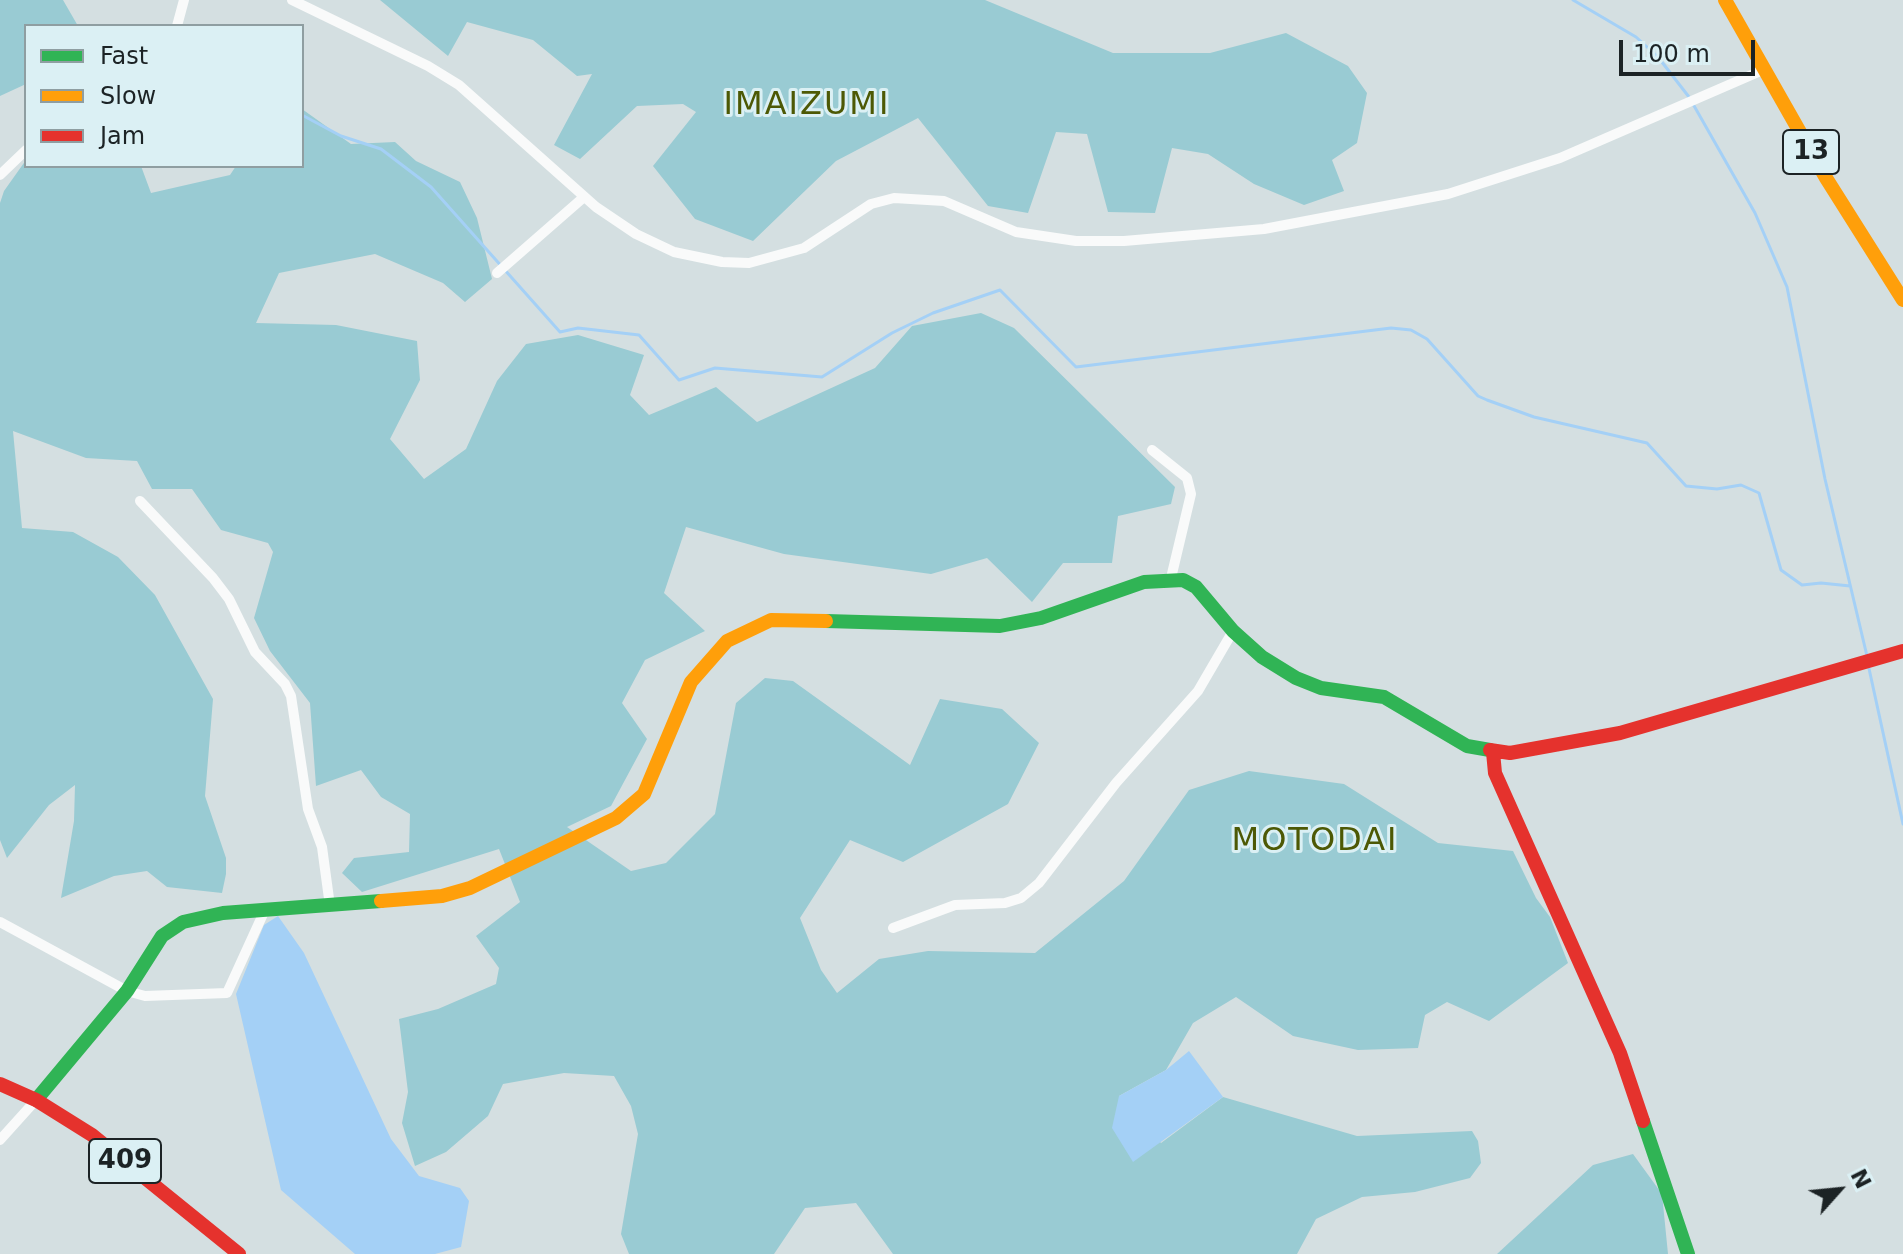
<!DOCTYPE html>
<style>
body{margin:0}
#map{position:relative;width:1903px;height:1254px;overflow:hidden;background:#d4dfe1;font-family:"DejaVu Sans",sans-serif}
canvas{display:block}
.legend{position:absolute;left:24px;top:24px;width:280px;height:144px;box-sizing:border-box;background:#dbf0f4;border:2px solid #8f9ea1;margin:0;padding:10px 14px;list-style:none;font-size:24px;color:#1c2325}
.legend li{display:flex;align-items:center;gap:16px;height:40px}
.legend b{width:40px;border:2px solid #8f9ea1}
.north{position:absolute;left:1799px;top:1150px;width:80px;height:80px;-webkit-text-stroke:6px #dbf0f4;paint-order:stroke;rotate:63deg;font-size:22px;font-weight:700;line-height:32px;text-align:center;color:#1c2325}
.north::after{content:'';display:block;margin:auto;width:28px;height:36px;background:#1c2325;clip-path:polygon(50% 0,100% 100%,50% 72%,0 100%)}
.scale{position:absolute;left:1619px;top:40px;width:136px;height:36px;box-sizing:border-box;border:4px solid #1c2325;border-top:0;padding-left:10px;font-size:24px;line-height:28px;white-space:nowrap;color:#1c2325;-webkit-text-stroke:6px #dbf0f4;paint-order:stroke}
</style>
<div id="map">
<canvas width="1903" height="1254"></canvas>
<ul class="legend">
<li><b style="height:10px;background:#30b455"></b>Fast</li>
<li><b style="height:10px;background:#ff9f0a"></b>Slow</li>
<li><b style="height:10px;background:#e5322d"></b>Jam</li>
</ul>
<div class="north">N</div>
<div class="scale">100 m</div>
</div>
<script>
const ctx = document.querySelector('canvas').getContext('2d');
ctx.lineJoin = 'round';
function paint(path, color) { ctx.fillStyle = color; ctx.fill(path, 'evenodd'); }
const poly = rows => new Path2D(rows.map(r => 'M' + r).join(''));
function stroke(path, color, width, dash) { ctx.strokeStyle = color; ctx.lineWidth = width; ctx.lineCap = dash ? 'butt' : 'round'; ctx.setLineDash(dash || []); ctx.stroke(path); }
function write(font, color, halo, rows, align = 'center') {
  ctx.font = font + ' "DejaVu Sans",sans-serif'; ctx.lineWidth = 6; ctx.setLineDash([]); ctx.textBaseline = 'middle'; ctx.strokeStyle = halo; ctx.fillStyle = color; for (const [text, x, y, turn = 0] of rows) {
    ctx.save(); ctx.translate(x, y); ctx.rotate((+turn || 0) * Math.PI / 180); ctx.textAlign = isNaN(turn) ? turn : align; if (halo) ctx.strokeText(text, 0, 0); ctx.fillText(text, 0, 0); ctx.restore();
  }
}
const green = poly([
 [0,0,63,0,78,26,26,26,26,84,0,96],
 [380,0,985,0,1113,53,1210,53,1286,33,1348,66,1367,93,1357,143,1332,160,1344,191,1304,205,1254,184,1208,154,1172,148,1155,213,1108,212,1087,134,1056,132,1028,213,988,206,918,118,836,161,753,241,695,219,653,166,696,112,683,104,637,106,580,159,554,145,592,74,577,76,533,40,467,22,448,56],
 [302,109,351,144,395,142,416,161,460,182,477,218,492,279,465,302,443,283,375,254,279,273,256,323,336,325,417,341,420,380,390,439,424,479,466,449,497,381,526,344,578,335,644,355,630,395,649,415,716,387,757,422,875,368,912,326,981,313,1014,328,1175,487,1171,504,1118,516,1112,563,1063,563,1032,602,987,558,931,574,784,554,686,527,664,593,705,631,645,660,622,703,647,739,611,806,567,827,631,871,666,863,715,814,736,703,765,678,793,681,910,765,940,699,1002,709,1039,743,1008,804,903,862,850,840,800,918,821,970,837,993,879,959,928,951,1035,953,1124,881,1189,790,1249,771,1344,784,1438,843,1513,851,1536,898,1550,917,1568,963,1489,1021,1447,1002,1425,1015,1418,1048,1358,1050,1293,1036,1236,997,1193,1023,1166,1070,1119,1096,1161,1143,1223,1097,1357,1136,1472,1131,1478,1141,1481,1163,1470,1178,1415,1192,1362,1197,1316,1219,1297,1254,893,1254,856,1203,805,1208,774,1254,629,1254,621,1234,638,1134,631,1106,614,1076,564,1073,503,1084,488,1116,446,1152,415,1166,402,1123,408,1092,399,1019,438,1009,496,984,499,968,476,936,520,902,499,849,362,892,342,873,354,858,409,852,410,814,381,797,361,770,316,786,310,703,270,651,254,618,273,552,268,543,221,530,192,489,152,489,137,461,86,458,13,431,22,528,73,532,118,557,155,595,213,699,205,796,226,858,226,874,222,893,167,887,147,871,114,876,61,898,74,821,75,785,49,805,7,858,0,840,0,203,4,191,26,160,26,166,141,166,151,193,230,175,236,166,302,166],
 [1633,1154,1662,1194,1668,1254,1497,1254,1593,1165]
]);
const water = poly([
 [278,916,304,953,391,1139,419,1176,460,1188,469,1201,461,1247,435,1254,355,1254,281,1190,236,994,264,925],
 [1189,1051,1223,1097,1133,1162,1112,1128,1119,1096,1166,1070]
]);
const stream = poly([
 [1573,0,1636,37,1658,57,1689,97],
 [1693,104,1755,213,1787,287,1825,479,1867,656],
 [302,115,341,136,381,149,431,187,560,332,578,328,639,335,679,380,715,368,822,377,892,333,933,313,1000,290,1076,367,1391,328,1411,330,1427,339,1478,396,1487,400,1534,417,1647,443,1686,486,1717,489,1741,485,1759,493,1781,570,1802,585,1821,583,1850,586],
 [1868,664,1903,824]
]);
const street = poly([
 [292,0,428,66,459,85,596,207,636,234,674,252,722,262,749,263,804,248,871,204,894,198,944,201,1016,232,1076,241,1124,241,1264,229,1448,194,1560,158,1763,70],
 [177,26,184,0],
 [0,175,26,150],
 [497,273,584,197],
 [1152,450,1187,478,1191,494,1171,578],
 [140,501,213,578,229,599,255,652,285,684,291,696,308,809,322,847,330,906],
 [0,922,127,991,145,996,227,993,264,912],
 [893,928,955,905,1005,903,1021,898,1039,883,1116,783,1198,691,1233,631],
 [0,1140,36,1100]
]);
const fast = poly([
 [826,621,1000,626,1041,618,1144,582,1183,580,1196,587,1233,631,1262,657,1296,678,1321,688,1384,697,1467,746,1490,750],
 [36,1100,127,991,162,936,183,922,223,913,381,901],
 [1643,1121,1688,1254]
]);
const slow = poly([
 [1725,0,1826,178,1903,300],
 [381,901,442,896,470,888,616,818,644,794,691,682,727,641,771,620,826,621]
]);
const jam = poly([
 [1490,750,1510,753,1620,733,1903,651],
 [1493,752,1495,773,1620,1053,1643,1121],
 [0,1084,36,1100,92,1135,239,1254]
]);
const shields = [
 [1811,152,56],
 [125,1161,72]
];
const shieldNames = [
 ["13",1811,152],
 ["409",125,1161]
];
const quarterNames = [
 ["IMAIZUMI",807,106],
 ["MOTODAI",1315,842]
];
paint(green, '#99cbd3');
paint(water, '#a4d0f6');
stroke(stream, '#a4d0f6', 3);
stroke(street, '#f9fafa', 10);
stroke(fast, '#30b455', 14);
stroke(slow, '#ff9f0a', 14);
stroke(jam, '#e5322d', 14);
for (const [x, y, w] of shields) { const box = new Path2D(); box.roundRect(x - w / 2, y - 22, w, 44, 6); ctx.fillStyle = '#dbf0f4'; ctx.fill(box); stroke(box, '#1c2325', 2); }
write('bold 26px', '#1c2325', null, shieldNames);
ctx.letterSpacing = '2px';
write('32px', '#4d5905', '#dbf0f4', quarterNames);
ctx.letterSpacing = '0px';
</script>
